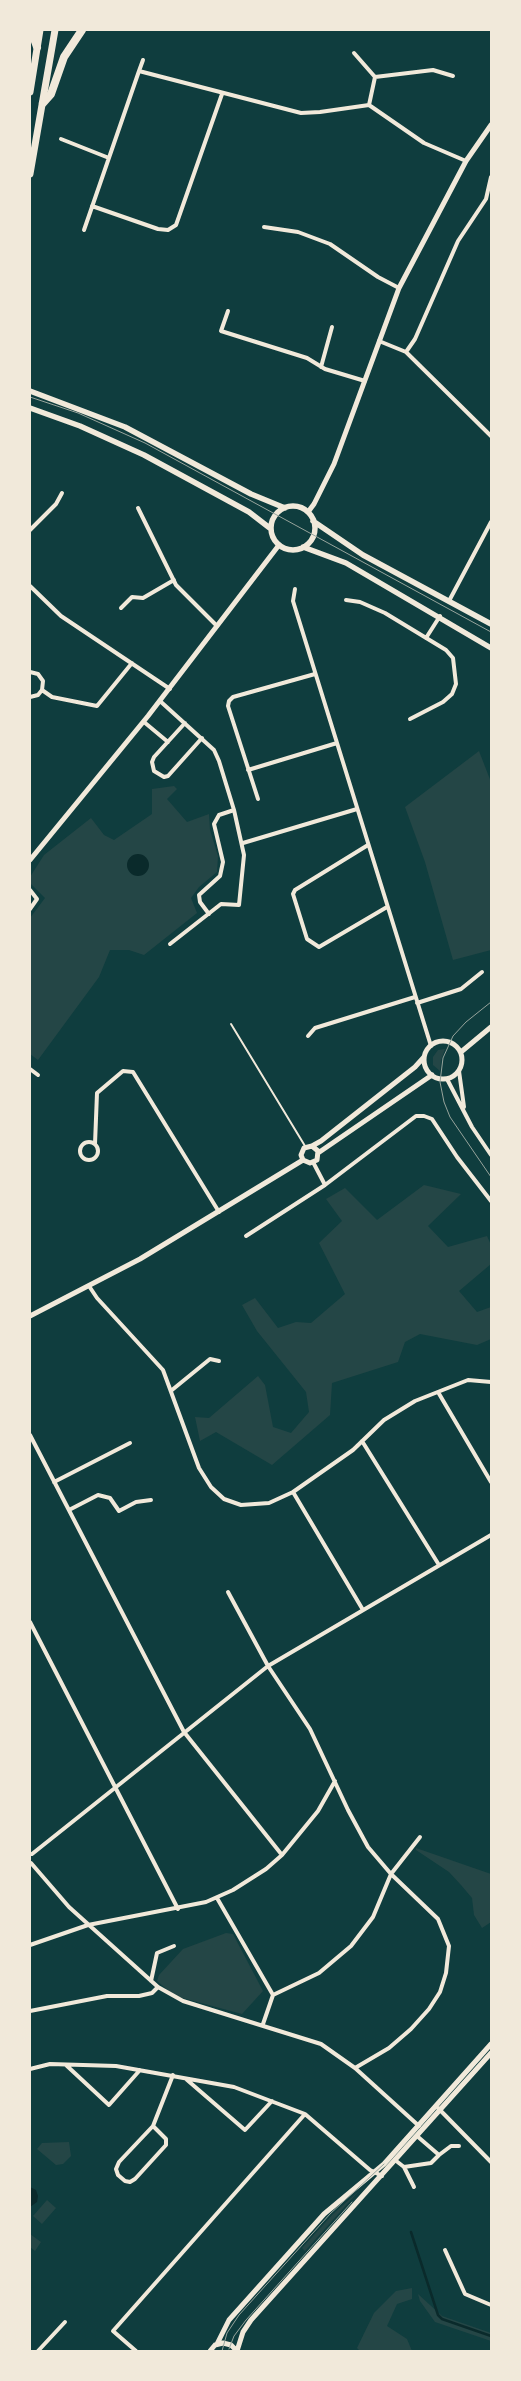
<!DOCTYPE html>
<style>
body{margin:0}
#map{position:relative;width:521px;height:2381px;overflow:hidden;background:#0f3d3e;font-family:"Roboto Condensed",sans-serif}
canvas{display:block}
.frame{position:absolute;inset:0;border:31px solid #f1e9da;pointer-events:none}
</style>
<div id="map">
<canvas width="521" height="2381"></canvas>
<div class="frame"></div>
</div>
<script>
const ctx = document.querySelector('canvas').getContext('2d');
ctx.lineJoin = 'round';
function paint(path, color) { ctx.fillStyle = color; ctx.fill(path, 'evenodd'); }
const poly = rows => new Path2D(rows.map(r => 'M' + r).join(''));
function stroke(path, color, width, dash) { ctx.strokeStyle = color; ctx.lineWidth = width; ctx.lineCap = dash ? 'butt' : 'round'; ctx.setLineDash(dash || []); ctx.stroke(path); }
const green = poly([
 [479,751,491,782,491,950,453,960,425,862,405,807],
 [174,786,177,789,167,799,187,822,209,814,210,830,218,856,217,872,199,887,191,898,197,913,144,955,129,950,110,950,99,977,38,1060,30,1054,30,918,45,898,30,883,30,877,44,855,91,818,104,835,114,840,152,814,152,789],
 [445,1049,441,1060,440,1071,433,1065,433,1057,438,1050],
 [424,1185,461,1194,428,1226,448,1247,487,1236,491,1245,491,1264,459,1291,477,1312,491,1307,491,1339,477,1345,420,1334,405,1342,398,1362,332,1383,330,1415,272,1465,216,1432,200,1441,195,1417,209,1418,258,1376,265,1385,273,1427,291,1433,309,1412,306,1392,257,1331,242,1305,255,1298,278,1328,296,1322,311,1323,345,1294,319,1243,342,1221,326,1199,345,1188,377,1220],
 [416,1848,491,1874,491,1922,482,1928,474,1915,472,1898,461,1885,449,1872,416,1850],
 [226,1933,233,1934,263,1991,242,2014,175,1996,157,1981,159,1975,183,1949],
 [69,2142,71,2156,63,2164,56,2165,37,2149,42,2143],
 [359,2191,305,2251,302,2248,333,2214],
 [47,2200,56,2208,42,2224,33,2216],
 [30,2234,41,2242,35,2251,30,2247],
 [412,2288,412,2299,397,2304,387,2326,407,2339,412,2351,360,2351,357,2348,374,2313,396,2291],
 [418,2294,442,2316,491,2333,491,2341,435,2322,420,2301]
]);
const water = poly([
 '127 865a11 11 0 1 1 22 0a11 11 0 1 1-22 0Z',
 [30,2187,36,2190,38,2196,37,2202,30,2207]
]);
const stream = poly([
 [411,2232,438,2315,442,2319,491,2336]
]);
const service = poly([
 [231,1024,305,1146]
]);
const minor = poly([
 [354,53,375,77],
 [143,60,139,71,301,113,320,112,369,105,424,143,466,161],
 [369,105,375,77,433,70,453,76],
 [61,139,109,158],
 [92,206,158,229,168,230,176,225,222,94],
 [264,227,298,232,330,244,378,277,399,288],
 [84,230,139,71],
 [228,311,221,331,307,358,325,369,365,381],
 [379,341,406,352,491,436],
 [406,352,415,339,458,241,486,199,491,177],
 [321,367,332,327],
 [138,508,176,585,217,626],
 [30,530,56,504,62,493],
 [30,586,61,616,170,689],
 [295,589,293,601,431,1046],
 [346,600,360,602,385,613,446,650,453,658,456,684,452,694,443,702,410,719],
 [449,601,491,522],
 [121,608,132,597,143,598,174,580],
 [426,638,440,616],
 [30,672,38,674,43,681,42,690,38,695,30,697],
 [42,690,52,697,97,706,132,663],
 [160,701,214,750,219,761,234,810,244,855,239,905,221,904,170,944],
 [144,722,168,742],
 [185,723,154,757,152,762,154,771,164,777,168,776,202,738],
 [248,770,337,743],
 [258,799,228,706,229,701,233,697,315,674],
 [243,843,357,809],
 [368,845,295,890,293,894,307,939,319,947,387,907],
 [30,890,37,899,30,909],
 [209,914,200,902,199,895,220,876,223,862,214,824,219,815,234,810],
 [417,1003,461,989,482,972],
 [308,1036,315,1028,415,997],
 [30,1069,38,1075],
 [459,1071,464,1107],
 [447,1079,472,1127,491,1155],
 '80 1151a9 9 0 1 1 18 0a9 9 0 1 1-18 0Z',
 [95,1144,97,1093,123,1071,133,1072,219,1212],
 [313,1162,325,1185],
 [246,1236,325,1185,416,1116,424,1116,432,1119,457,1157,491,1201],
 [89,1286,97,1298,163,1370,199,1468,211,1487,224,1499,241,1505,269,1503,293,1492,353,1450,384,1420,415,1401,468,1380,491,1382],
 [172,1390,210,1359,219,1361],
 [438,1392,491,1482],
 [30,1435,184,1732,282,1855],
 [362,1441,439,1565],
 [54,1482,130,1443],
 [293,1492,363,1610],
 [69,1510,98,1495,110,1498,119,1511,136,1502,151,1500],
 [228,1592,268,1666,310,1729,348,1810,368,1847,391,1874,438,1919,449,1946,446,1973,440,1992,429,2009,411,2029,389,2048,355,2068],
 [30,1622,178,1909],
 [32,1854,268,1666,491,1535],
 [31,1863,69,1907,158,1987,183,2001,321,2044,355,2068,419,2126],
 [217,1898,273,1995],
 [30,1945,88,1925,206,1902,233,1890,266,1869,282,1855,318,1811,335,1781],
 [151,1981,157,1953,174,1946],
 [30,2011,107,1996,139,1996,152,1993,158,1987],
 [263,2024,273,1995,319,1973,351,1946,373,1917,391,1874,420,1837],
 [66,2065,109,2105,140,2070],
 [30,2069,50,2064,116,2066,234,2087,305,2114,370,2170,382,2176],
 [186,2079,245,2130,272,2101],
 [438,2108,491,2162],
 [153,2126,166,2139,166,2145,135,2179,130,2182,125,2181,118,2175,116,2169,119,2162,153,2126,173,2075],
 [439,2155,451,2146,459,2146],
 [395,2160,404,2167,414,2187],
 [404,2167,431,2163,439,2155,417,2136],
 [445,2250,465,2294,491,2305],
 [38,2351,65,2322],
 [136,2351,113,2331,305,2114]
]);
const tertiary = poly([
 [308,512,314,504,334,464,399,288,466,161,491,125],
 [30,860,148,716,279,545],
 '424 1060a19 19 0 1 1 38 0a19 19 0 1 1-38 0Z',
 [461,1052,491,1027],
 [318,1153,432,1075],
 [303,1160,301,1155,304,1148,312,1146,321,1141,415,1067,424,1057],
 [303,1160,310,1163,317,1160,318,1151,312,1146],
 [30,1316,140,1259,303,1160],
 [217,2344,229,2320,324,2214,384,2164,491,2044],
 [210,2351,215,2345,223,2343,231,2345,237,2351],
 [237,2351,243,2332,251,2320,491,2053]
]);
const secondary = poly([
 [30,391,125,427,251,494,285,508],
 [30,408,80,426,144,455,249,512,271,529],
 '271 528a22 22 0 1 1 44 0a22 22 0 1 1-44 0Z',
 [313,521,363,555,491,624],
 [303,547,346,563,491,648]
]);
const trunk = poly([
 [30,92,40,30],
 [30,174,55,30]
]);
const motorway = poly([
 [34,30,33,36,37,47],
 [43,103,51,94,64,57,82,30]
]);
const tram = poly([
 [30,397,78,413,145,443,491,632],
 [491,1002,466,1022,453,1036,443,1058,440,1082,444,1102,450,1117,491,1177],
 [229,2349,234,2336,246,2320,352,2202],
 [222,2351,227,2333,239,2315,330,2214,384,2164]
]);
paint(green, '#244646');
paint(water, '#0a2a2b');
stroke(stream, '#0a2a2b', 2.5);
stroke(service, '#f1e9da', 2);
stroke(minor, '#f1e9da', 4);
stroke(tertiary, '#f1e9da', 5);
stroke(secondary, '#f1e9da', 5.5);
stroke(trunk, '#f1e9da', 7);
stroke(motorway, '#f1e9da', 8);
stroke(tram, '#97a49c', 1);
</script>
